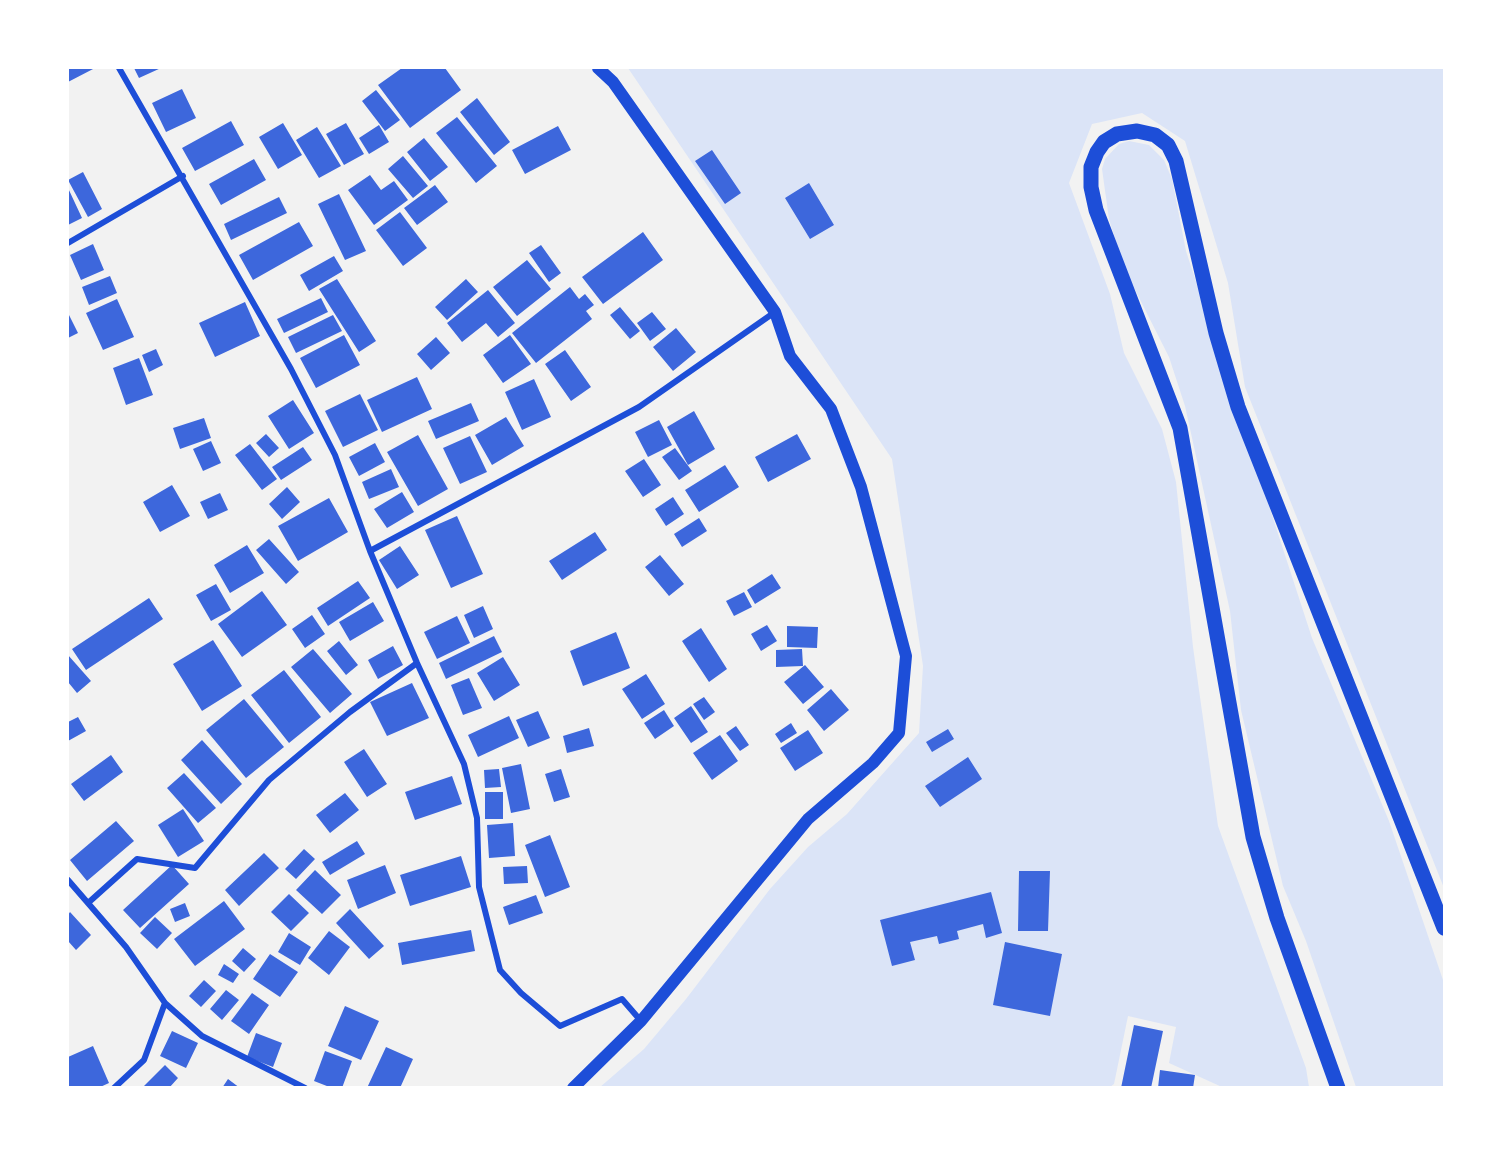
<!DOCTYPE html>
<style>
body{margin:0}
#map{position:relative;width:1512px;height:1155px;overflow:hidden;background:#f2f2f2;font-family:Signika,sans-serif}
canvas{display:block}
.frame{position:absolute;inset:0;border:69px solid #fff;pointer-events:none}
</style>
<div id="map">
<canvas width="1512" height="1155"></canvas>
<div class="frame"></div>
</div>
<script>
const ctx = document.querySelector('canvas').getContext('2d');
ctx.lineJoin = 'round';
function paint(path, color) { ctx.fillStyle = color; ctx.fill(path, 'evenodd'); }
const poly = rows => new Path2D(rows.map(r => 'M' + r).join(''));
function stroke(path, color, width, dash) { ctx.strokeStyle = color; ctx.lineWidth = width; ctx.lineCap = dash ? 'butt' : 'round'; ctx.setLineDash(dash || []); ctx.stroke(path); }
const green = poly([
 [628,68,1444,68,1444,888,1245,387,1228,283,1185,141,1142,113,1092,124,1069,183,1110,294,1124,353,1162,429,1176,482,1193,647,1218,826,1306,1068,1309,1087,1222,1087,1169,1063,1176,1027,1128,1016,1114,1084,1110,1087,599,1088,644,1049,686,999,770,889,808,847,847,814,919,733,923,666,892,459],
 [1129,141,1149,145,1164,160,1172,179,1186,251,1312,638,1389,821,1444,983,1444,1087,1356,1087,1306,941,1283,886,1241,710,1230,611,1185,406,1169,357,1124,268,1109,219,1102,169,1105,159,1119,144]
]);
const building = poly([
 [68,68,95,68,68,82],
 [134,68,161,68,139,78],
 [402,68,445,68,461,90,410,128,378,85],
 [182,89,196,118,166,132,152,103],
 [376,90,400,120,385,131,362,101],
 [477,98,510,142,494,155,460,112],
 [457,117,497,166,476,183,436,133],
 [231,121,244,145,195,171,182,148],
 [283,123,302,155,278,169,259,137],
 [346,123,364,154,344,165,326,134],
 [379,125,389,142,369,154,359,138],
 [558,126,571,150,525,174,512,150],
 [317,127,341,166,319,178,296,140],
 [424,138,448,167,430,181,407,152],
 [712,150,741,193,725,204,695,161],
 [403,156,428,186,413,198,388,169],
 [254,159,266,180,221,205,209,184],
 [83,172,102,209,88,217,68,180],
 [370,175,381,190,394,181,408,200,374,225,348,190],
 [809,183,834,225,810,239,785,198],
 [435,185,448,202,417,225,404,208],
 [68,188,82,218,68,225],
 [339,194,366,251,345,260,318,204],
 [279,197,287,213,231,240,224,224],
 [400,212,427,248,403,266,376,230],
 [299,222,313,246,253,280,239,255],
 [643,232,663,260,603,304,582,277],
 [93,244,104,270,81,280,70,255],
 [541,245,561,273,549,282,529,253],
 [334,256,343,271,309,291,300,275],
 [527,260,551,289,517,316,493,287],
 [110,276,117,293,89,305,82,287],
 [337,279,376,341,359,352,319,289],
 [466,279,478,292,447,320,435,307],
 [570,287,579,299,585,294,594,305,586,311,592,319,536,363,512,333],
 [488,290,515,323,498,337,486,323,462,342,447,323],
 [321,298,328,312,284,333,277,319],
 [117,299,134,337,103,350,86,313],
 [245,302,260,336,215,357,199,323],
 [620,307,640,331,630,339,610,315],
 [652,312,666,329,650,341,637,323],
 [68,313,78,333,68,338],
 [333,315,342,331,296,353,288,337],
 [676,328,696,352,673,371,653,347],
 [344,335,360,365,316,388,300,358],
 [510,335,531,364,503,383,483,355],
 [436,337,450,353,431,370,417,354],
 [156,349,163,365,149,372,142,355],
 [565,350,591,387,571,401,545,364],
 [139,358,153,395,126,405,113,368],
 [417,377,432,409,382,432,367,400],
 [534,379,551,417,522,430,505,392],
 [360,394,378,430,343,447,325,411],
 [293,400,314,433,289,449,268,416],
 [471,403,479,421,436,439,428,421],
 [694,411,715,449,688,465,667,427],
 [506,417,524,446,492,465,475,435],
 [204,418,211,438,180,449,173,428],
 [659,420,672,445,648,457,635,432],
 [266,434,279,448,269,457,256,443],
 [797,434,811,459,768,482,755,457],
 [418,435,448,489,418,506,387,452],
 [470,436,487,472,460,484,443,448],
 [211,441,221,463,203,471,193,449],
 [375,443,385,462,359,476,349,457],
 [250,444,277,479,262,490,235,455],
 [303,447,312,460,281,480,272,467],
 [675,448,692,471,679,480,662,457],
 [644,459,661,485,643,497,625,471],
 [725,465,739,487,699,512,685,490],
 [391,469,399,487,369,499,362,482],
 [172,485,190,516,160,532,143,502],
 [287,487,300,502,282,519,269,504],
 [402,492,414,512,387,528,374,509],
 [220,493,228,510,208,519,200,502],
 [673,497,684,514,666,526,655,509],
 [329,498,348,532,298,561,278,526],
 [457,516,483,574,451,588,425,530],
 [699,518,707,531,682,547,674,534],
 [595,532,607,550,562,580,549,561],
 [269,539,299,572,286,584,256,550],
 [247,545,264,573,230,593,214,565],
 [400,546,419,575,397,589,379,560],
 [660,555,684,584,669,596,645,567],
 [772,574,781,588,755,604,747,590],
 [358,581,370,598,328,626,317,608],
 [216,584,231,610,211,621,196,595],
 [262,591,287,625,242,657,218,624],
 [744,592,752,607,734,616,726,601],
 [149,598,163,619,86,670,72,649],
 [373,602,384,621,350,641,339,622],
 [483,606,493,629,474,638,464,615],
 [312,615,325,634,305,648,292,629],
 [457,616,470,643,437,659,424,632],
 [767,625,777,641,761,651,751,634],
 [787,626,818,627,817,648,787,647],
 [701,628,727,669,709,682,682,641],
 [616,632,630,668,583,686,570,651],
 [494,636,502,652,446,679,439,663],
 [213,640,242,686,202,711,173,664],
 [339,641,358,665,346,675,327,651],
 [393,646,403,665,378,679,368,660],
 [313,649,352,694,330,713,291,667],
 [802,649,803,666,776,667,776,650],
 [68,655,91,681,77,693,68,682],
 [503,657,520,685,494,701,477,673],
 [805,665,824,687,803,704,784,682],
 [284,670,321,717,289,743,251,695],
 [646,674,665,704,642,719,622,689],
 [469,678,482,708,463,715,451,685],
 [412,683,429,718,387,736,370,702],
 [831,689,849,710,824,731,807,710],
 [704,697,715,712,704,720,693,704],
 [244,699,284,747,246,778,206,730],
 [691,706,708,732,691,743,674,718],
 [664,710,674,726,655,739,644,723],
 [538,711,550,738,528,747,516,720],
 [509,716,519,738,478,757,468,735],
 [78,717,86,731,68,741,68,722],
 [791,723,797,733,781,743,775,734],
 [736,726,749,745,740,751,726,733],
 [589,728,594,746,567,753,563,736],
 [948,729,954,739,932,752,926,742],
 [808,730,823,753,795,771,780,748],
 [720,735,738,761,712,780,693,753],
 [202,740,242,784,221,804,181,760],
 [364,749,387,784,367,797,344,762],
 [111,755,123,772,84,801,71,784],
 [968,757,982,779,940,807,925,786],
 [521,764,530,809,511,813,502,768],
 [499,769,501,787,485,788,484,770],
 [561,769,570,797,554,802,545,774],
 [184,773,216,808,198,823,167,788],
 [452,776,462,804,415,820,405,792],
 [485,792,503,792,503,819,485,819],
 [345,793,359,810,330,833,316,815],
 [183,809,204,841,178,857,158,825],
 [116,821,134,841,87,881,70,860],
 [513,823,515,856,489,858,487,825],
 [550,835,570,887,545,897,525,845],
 [357,841,365,854,330,875,322,862],
 [304,849,315,859,296,879,285,869],
 [264,853,279,868,239,906,225,890],
 [461,856,471,887,410,906,400,875],
 [172,865,189,884,140,928,123,910],
 [385,865,396,893,358,909,347,880],
 [527,866,528,883,504,884,503,867],
 [315,870,341,895,322,914,296,890],
 [1019,871,1050,871,1048,931,1018,931],
 [991,892,1002,933,986,938,983,924,957,931,959,939,939,944,937,936,910,942,915,960,892,966,880,920],
 [289,894,309,913,291,931,271,912],
 [536,895,543,913,509,925,503,907],
 [224,901,245,929,195,966,174,939],
 [185,903,190,916,175,922,170,909],
 [350,909,384,946,369,959,336,923],
 [70,912,91,935,76,950,68,941,68,915],
 [155,917,172,933,157,949,140,933],
 [471,930,475,951,402,965,398,943],
 [329,931,350,947,329,975,308,958],
 [289,933,311,947,300,965,278,952],
 [1005,942,1062,954,1050,1016,993,1005],
 [243,948,256,959,244,972,232,961],
 [270,954,298,972,280,997,253,979],
 [224,964,239,974,233,983,218,975],
 [204,980,216,991,201,1007,189,996],
 [226,990,239,1000,222,1020,210,1009],
 [252,993,269,1005,249,1034,231,1021],
 [345,1006,379,1021,361,1060,328,1046],
 [1134,1025,1163,1031,1151,1088,1121,1088],
 [172,1031,198,1043,186,1068,160,1056],
 [256,1033,282,1043,273,1067,247,1057],
 [93,1046,109,1083,98,1088,68,1088,68,1057],
 [386,1047,413,1059,400,1088,367,1088],
 [325,1051,352,1061,342,1088,332,1088,314,1081],
 [165,1065,178,1078,169,1088,142,1088],
 [1160,1070,1195,1075,1193,1088,1158,1088],
 [228,1079,240,1088,222,1088]
]);
const minor = poly([
 [119,68,291,369,335,455,370,551,417,663,464,764,477,818,479,887,500,970,521,993,560,1026,622,999,641,1021],
 [68,243,183,176],
 [370,551,639,407,775,312],
 [68,880,126,947,165,1003,202,1036,305,1088],
 [88,903,137,859,195,868,269,780,350,712,417,663],
 [114,1088,144,1060,165,1003]
]);
const secondary = poly([
 [573,1088,641,1021,808,819,873,763,899,733,906,656,861,487,831,409,790,356,775,312,613,82,598,68]
]);
const primary = poly([
 [1338,1088,1277,918,1253,837,1180,428,1096,210,1091,187,1091,167,1097,152,1104,142,1117,134,1137,131,1155,135,1168,145,1176,161,1216,333,1238,407,1444,928]
]);
paint(green, '#dbe4f7');
paint(building, '#3d67dc');
stroke(minor, '#1d4ed8', 6);
stroke(secondary, '#1d4ed8', 12);
stroke(primary, '#1d4ed8', 15);
</script>
